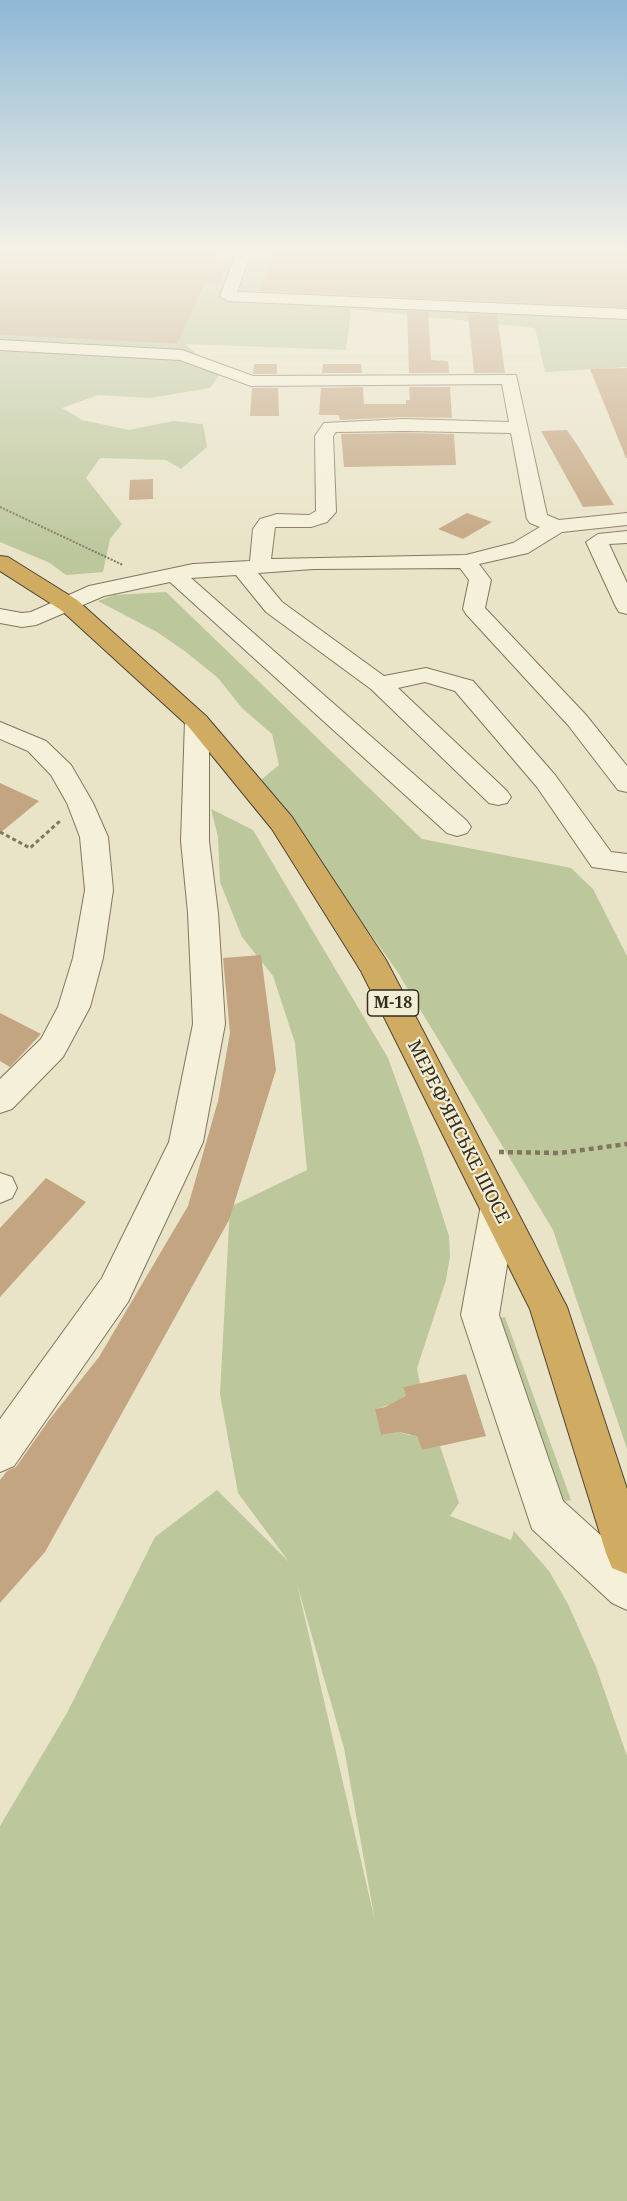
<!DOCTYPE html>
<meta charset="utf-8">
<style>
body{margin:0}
canvas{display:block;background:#e9e3c7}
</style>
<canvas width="627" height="2201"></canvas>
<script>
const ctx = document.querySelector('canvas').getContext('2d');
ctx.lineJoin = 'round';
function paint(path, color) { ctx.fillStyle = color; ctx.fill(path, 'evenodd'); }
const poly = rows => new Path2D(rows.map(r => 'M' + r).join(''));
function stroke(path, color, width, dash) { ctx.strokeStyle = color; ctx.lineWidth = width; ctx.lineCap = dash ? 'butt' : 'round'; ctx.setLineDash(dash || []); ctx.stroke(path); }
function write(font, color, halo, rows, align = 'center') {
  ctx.font = font + ' "Noto Serif",serif'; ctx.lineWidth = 4.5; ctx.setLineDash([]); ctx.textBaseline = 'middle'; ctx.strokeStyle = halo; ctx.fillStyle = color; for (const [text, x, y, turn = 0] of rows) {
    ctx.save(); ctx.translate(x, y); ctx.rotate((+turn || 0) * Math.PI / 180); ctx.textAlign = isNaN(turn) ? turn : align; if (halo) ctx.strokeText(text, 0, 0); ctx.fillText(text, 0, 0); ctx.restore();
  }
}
const green = poly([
 [223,249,627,249,627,367,545,372,535,328,351,309,346,350,185,344,220,374,210,388,150,398,98,395,62,408,82,420,129,430,173,421,203,424,207,447,181,469,166,460,100,458,86,478,122,524,110,539,103,572,66,575,50,563,0,542,0,335,176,344],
 [166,592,422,839,571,868,593,889,627,956,627,1449,553,1230,397,971,261,780,279,765,272,734,242,708,218,678,186,652,157,632,98,601,114,595],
 [211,809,253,830,388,1058,422,1152,449,1236,450,1256,446,1280,417,1368,420,1384,403,1387,407,1399,376,1409,381,1435,399,1432,409,1435,416,1433,422,1450,440,1446,459,1503,450,1516,511,1540,514,1531,549,1571,568,1604,596,1667,627,1756,627,2201,0,2201,0,1826,67,1713,155,1537,217,1490,289,1562,238,1493,220,1394,230,1207,307,1170,295,1043,273,976,242,937,220,882,218,837],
 [297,1584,344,1748,375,1921],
 [505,1317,571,1500,557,1503,492,1320]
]);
const building = poly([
 [0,249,220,249,216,258,230,259,219,285,205,284,177,344,0,335],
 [275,249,471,251,472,249,627,249,627,307,260,291],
 [407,311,428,312,431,360,448,361,449,373,409,373],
 [468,314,497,315,505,373,474,373],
 [254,364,277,364,277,374,253,374],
 [323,364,361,364,362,373,322,373],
 [627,368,627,458,626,458,590,369],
 [363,387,364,404,406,404,406,400,410,400,409,387,450,387,452,418,404,417,340,420,339,415,319,415,321,388],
 [252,388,278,388,279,416,250,416],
 [567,430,578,446,614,505,583,507,541,431],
 [404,433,454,434,456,465,344,467,341,434],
 [153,479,153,499,129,500,130,480],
 [467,513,492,522,463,539,438,529],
 [0,783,39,801,0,833],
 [261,955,276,1070,229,1220,45,1552,0,1603,0,1480,7,1471,16,1467,49,1420,99,1357,188,1206,218,1101,230,1033,223,958],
 [0,1013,41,1034,10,1067,0,1061],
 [46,1178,86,1202,0,1297,0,1228],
 [466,1374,486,1436,422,1450,417,1436,399,1432,381,1435,375,1409,385,1407,406,1396,403,1387]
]);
const pathFar2 = poly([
 [0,507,123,565]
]);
const pathFar1 = poly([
 [0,832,30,848,60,821]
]);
const path = poly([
 [499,1152,560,1153,627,1144]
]);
const minor = poly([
 [238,249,252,249,237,292,627,309,627,319,228,301,220,296,238,249],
 [0,340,182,350,253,376,516,375,547,515,559,520,627,513,627,525,562,532,528,553,479,564,491,580,485,608,586,715,627,766,627,792,618,790,568,725,466,614,463,609,469,580,460,568,313,569,258,573,282,602,384,676,426,668,473,681,555,775,611,852,627,854,627,872,592,867,537,787,455,691,425,682,398,688,507,791,511,797,507,803,498,805,489,803,371,689,266,612,236,575,191,578,467,821,471,827,467,833,457,836,447,833,170,582,104,596,36,625,22,627,0,623,0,609,22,613,31,612,89,586,193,564,250,561,253,529,260,519,277,514,309,515,316,511,315,436,324,423,404,419,509,422,502,384,251,386,180,360,0,350,0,340],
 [404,431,511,433,527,519,530,523,540,527,513,543,466,555,271,559,275,527,311,527,327,522,336,512,333,436,336,432,404,431],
 [627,531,627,543,609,544,627,583,627,614,619,612,616,607,586,542,598,534,627,531],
 [197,714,206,716,209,721,209,841,218,913,225,1024,203,1142,128,1302,14,1466,0,1472,0,1419,102,1278,169,1142,193,1024,188,913,181,841,185,721,188,716,197,714],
 [0,722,46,741,71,765,93,803,108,837,113,890,103,958,90,1007,63,1057,12,1109,0,1113,0,1079,41,1039,58,1007,73,958,85,890,80,837,67,803,51,775,28,751,0,739,0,722],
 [0,1173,12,1177,17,1188,12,1198,0,1203,0,1173],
 [498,1195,510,1199,516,1210,499,1315,563,1501,627,1559,627,1610,612,1603,532,1529,461,1315,480,1210,486,1199,498,1195]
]);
const highway = poly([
 [0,556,8,557,77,600,206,716,292,817,386,960,567,1307,627,1489,627,1574,612,1568,606,1553,530,1309,361,971,272,829,188,726,61,610,0,571,0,556]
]);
const shields = [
 [393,1003,51]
];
const shieldNames = [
 ["М-18",393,1003]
];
const streetNames = [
 ["МЕРЕФ’ЯНСЬКЕ ШОСЕ",458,1132,63]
];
paint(green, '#bcc79c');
paint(building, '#c4a581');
stroke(minor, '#83765e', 2);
stroke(highway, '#514432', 2);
stroke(pathFar2, '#83765e', 2, [2, 1.5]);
stroke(pathFar1, '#83765e', 3, [4, 3]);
stroke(path, '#83765e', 4.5, [5, 4]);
paint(minor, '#f5f0d9');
paint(highway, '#cfac61');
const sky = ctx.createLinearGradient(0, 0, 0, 557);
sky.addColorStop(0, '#8eb8d6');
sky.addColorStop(0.45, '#f5f2e6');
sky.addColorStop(1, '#f5f2e600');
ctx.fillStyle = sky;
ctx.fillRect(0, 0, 627, 557);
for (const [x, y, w] of shields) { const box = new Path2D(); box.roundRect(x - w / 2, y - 13, w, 26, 4.5); ctx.fillStyle = '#f2edd5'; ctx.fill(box); stroke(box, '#352d20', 1.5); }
write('bold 16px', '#352d20', null, shieldNames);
write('18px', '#352d20', '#f2edd5', streetNames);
</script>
